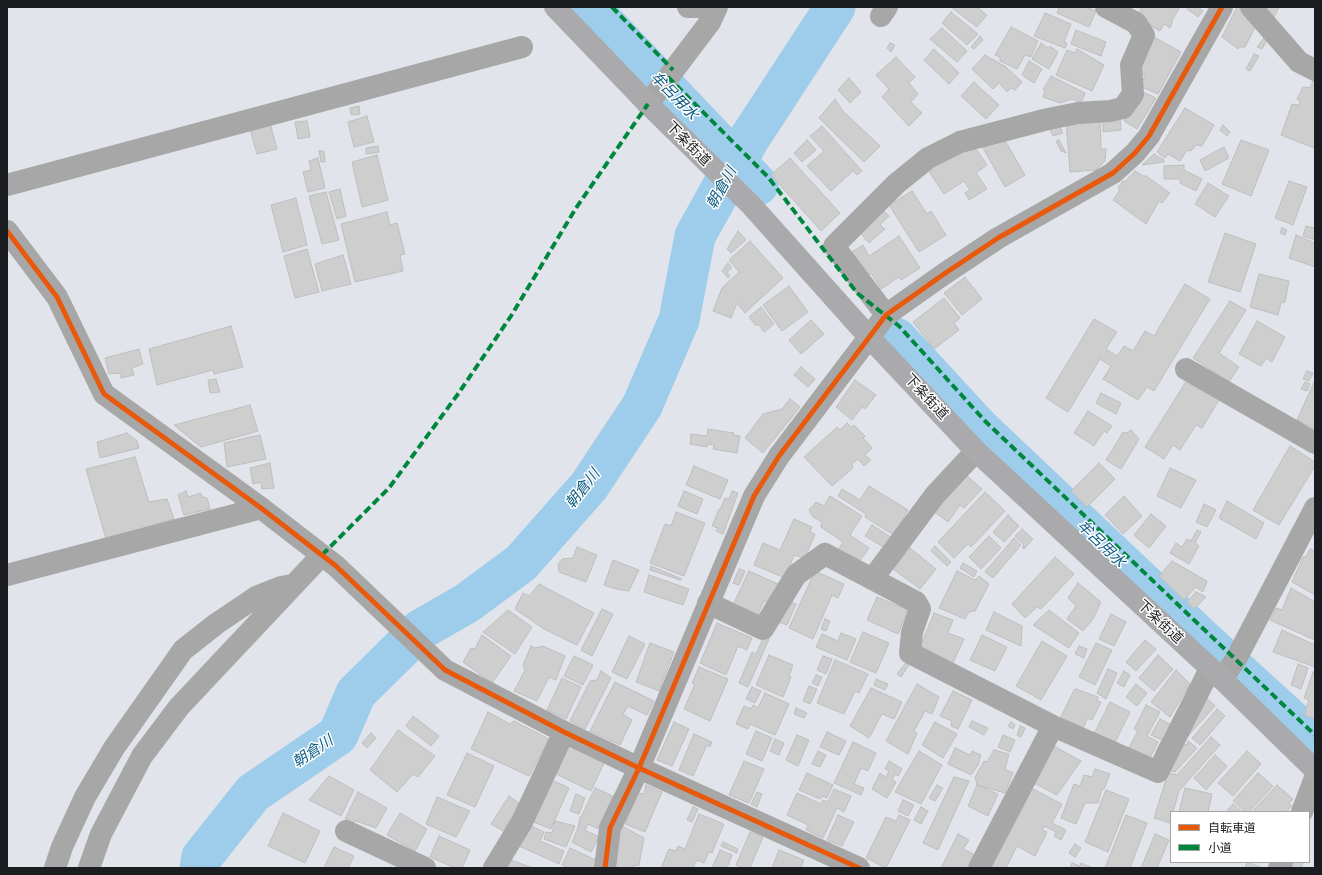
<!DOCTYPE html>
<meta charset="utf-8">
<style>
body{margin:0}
#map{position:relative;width:1322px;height:875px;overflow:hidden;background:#e1e4ea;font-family:"Noto Sans","Noto Sans JP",sans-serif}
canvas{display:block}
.frame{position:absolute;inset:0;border:8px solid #1a1c20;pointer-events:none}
.legend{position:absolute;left:1170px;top:811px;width:140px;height:52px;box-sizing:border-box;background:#fff;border:1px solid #a3a4a6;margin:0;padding:5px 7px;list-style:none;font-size:12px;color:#1a1c20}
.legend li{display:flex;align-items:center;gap:8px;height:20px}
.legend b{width:20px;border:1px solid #a3a4a6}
</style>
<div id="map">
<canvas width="1322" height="875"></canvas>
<div class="frame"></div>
<ul class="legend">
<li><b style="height:5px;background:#e8590c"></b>自転車道</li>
<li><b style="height:5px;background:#00873e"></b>小道</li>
</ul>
</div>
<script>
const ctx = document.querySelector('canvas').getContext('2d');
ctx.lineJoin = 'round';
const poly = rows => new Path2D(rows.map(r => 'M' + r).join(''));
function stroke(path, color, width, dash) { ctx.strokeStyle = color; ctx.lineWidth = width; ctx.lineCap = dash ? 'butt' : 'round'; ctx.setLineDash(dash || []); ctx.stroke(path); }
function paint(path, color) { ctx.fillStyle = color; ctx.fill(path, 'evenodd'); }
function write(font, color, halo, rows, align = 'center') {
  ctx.font = font + ' "Noto Sans","Noto Sans JP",sans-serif'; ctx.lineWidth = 3; ctx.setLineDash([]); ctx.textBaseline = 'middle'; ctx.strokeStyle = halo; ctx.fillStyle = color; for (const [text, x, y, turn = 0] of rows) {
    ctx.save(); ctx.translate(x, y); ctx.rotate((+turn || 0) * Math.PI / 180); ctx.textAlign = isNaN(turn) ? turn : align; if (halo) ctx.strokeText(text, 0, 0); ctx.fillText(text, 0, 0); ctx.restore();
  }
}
const river = poly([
 [589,7,758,185],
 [896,338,979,428,1204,641,1315,742],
 [200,868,202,857,253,793,338,735,356,693,420,630,467,603,521,563,589,486,642,406,679,320,695,236,749,139,835,7]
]);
const building = poly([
 [951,7,977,7,987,15,977,27,951,7],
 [1059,7,1085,7,1096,11,1089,27,1057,13,1059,7],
 [1142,7,1180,7,1172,20,1172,23,1170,28,1164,24,1160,31,1136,17,1142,7],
 [1188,7,1198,7,1203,11,1198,17,1187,9,1188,7],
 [1237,7,1249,13,1257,23,1245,47,1239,47,1238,49,1222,37,1237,7],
 [1265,7,1279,7,1274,17,1265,7],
 [951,12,978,34,967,45,942,23,951,12],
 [1045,13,1071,24,1064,42,1067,43,1065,48,1034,36,1045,13],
 [1011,27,1038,41,1031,57,1025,55,1017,69,1000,61,1000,57,995,55,1011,27],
 [942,28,967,51,957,62,930,39,942,28],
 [1076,30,1106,42,1101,56,1071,44,1076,30],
 [1267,34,1268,38,1262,49,1257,47,1267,34],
 [980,36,983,40,974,49,971,47,980,36],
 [1154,37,1181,52,1158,94,1140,86,1145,76,1134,70,1154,37],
 [890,43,895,45,891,52,887,48,890,43],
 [1041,43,1048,48,1050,46,1058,52,1049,69,1032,59,1041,43],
 [934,49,959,73,949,84,924,60,934,49],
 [1077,49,1104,65,1092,91,1056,75,1067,50,1075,53,1077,49],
 [1254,54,1259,56,1250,71,1246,69,1254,54],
 [985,55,1006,67,1022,82,1015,90,1011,88,1007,92,999,83,993,89,972,69,985,55],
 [896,57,915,77,909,83,918,94,911,102,922,113,909,126,882,97,889,89,876,75,896,57],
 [1029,61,1042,69,1034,83,1022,75,1029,61],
 [1051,76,1085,93,1081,103,1072,99,1060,103,1043,97,1045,92,1043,90,1051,76],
 [849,78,861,92,850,103,838,90,849,78],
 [1313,80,1315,81,1315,144,1314,148,1281,135,1292,104,1299,105,1300,102,1297,99,1303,87,1310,88,1313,80],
 [974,82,999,105,986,119,961,96,974,82],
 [1141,91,1156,98,1137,129,1124,121,1141,91],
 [835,99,842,110,880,146,864,162,819,118,835,99],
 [359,106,360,114,351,115,350,108,359,106],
 [1185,108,1214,125,1202,146,1196,145,1191,151,1187,150,1180,161,1168,154,1165,158,1157,152,1185,108],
 [367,116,374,142,354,147,348,122,367,116],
 [1103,116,1120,116,1121,130,1103,132,1103,116],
 [1100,119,1101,149,1106,149,1105,161,1096,170,1070,172,1066,120,1100,119],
 [307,121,310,137,298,139,295,122,307,121],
 [270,123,277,149,257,154,250,129,270,123],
 [1058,123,1063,133,1053,136,1050,129,1058,123],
 [1223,125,1230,132,1227,136,1220,130,1223,125],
 [822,126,862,171,857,175,853,171,831,191,807,166,824,151,810,136,822,126],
 [1003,137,1025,175,1005,187,983,148,1003,137],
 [807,140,816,150,802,162,794,153,807,140],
 [1059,140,1066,153,1061,151,1056,141,1059,140],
 [1241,140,1269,150,1251,196,1222,184,1241,140],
 [972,143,987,165,976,173,987,189,969,200,965,193,970,190,964,181,944,194,928,170,972,143],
 [378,146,379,152,366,154,366,148,378,146],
 [1224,147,1229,158,1205,171,1200,160,1224,147],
 [319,151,324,151,325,162,321,162,319,151],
 [1154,154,1164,160,1164,162,1142,165,1154,154],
 [377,155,388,200,362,207,352,162,377,155],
 [318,158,325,188,308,192,303,172,311,170,309,161,318,158],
 [790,158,840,213,821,231,771,175,790,158],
 [1184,165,1184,170,1202,179,1196,191,1180,183,1181,179,1164,179,1164,166,1184,165],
 [1135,171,1143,176,1146,176,1170,193,1162,203,1159,201,1146,224,1113,200,1120,190,1118,188,1123,181,1126,181,1135,171],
 [1289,181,1307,187,1293,225,1275,218,1289,181],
 [1208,183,1229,196,1215,217,1195,204,1208,183],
 [340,189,346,216,337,219,329,192,340,189],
 [912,191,927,214,931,211,946,235,919,252,889,205,912,191],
 [326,192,339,240,322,244,309,196,326,192],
 [296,198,307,245,283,252,271,205,296,198],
 [881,208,889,216,880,225,885,229,869,243,857,229,881,208],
 [387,212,390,225,397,223,405,254,400,255,403,271,355,282,341,224,387,212],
 [1315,225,1315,240,1303,236,1306,226,1314,228,1315,225],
 [1282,228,1287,230,1285,235,1280,233,1282,228],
 [738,231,746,240,731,253,727,249,738,231],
 [1225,233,1256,244,1240,292,1208,282,1225,233],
 [1296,235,1315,243,1315,267,1289,258,1296,235],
 [899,236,920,268,901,280,899,277,881,289,871,273,867,276,850,253,863,245,869,256,899,236],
 [750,241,783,278,745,313,737,303,731,318,713,311,722,288,739,272,729,260,750,241],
 [307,249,319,292,295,298,284,256,307,249],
 [343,255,351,284,322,291,315,264,343,255],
 [728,263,732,268,727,272,730,276,728,278,722,271,728,263],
 [1259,274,1289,281,1285,302,1281,303,1278,315,1250,307,1259,274],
 [965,277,982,299,962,315,944,293,965,277],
 [1185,284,1210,299,1154,391,1147,387,1138,400,1103,379,1111,366,1100,359,1068,412,1046,398,1094,319,1117,332,1106,349,1117,356,1124,346,1133,351,1145,331,1154,336,1185,284],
 [789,286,808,312,782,331,763,305,789,286],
 [944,298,960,318,954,323,959,330,934,349,913,322,944,298],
 [1230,301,1246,310,1219,353,1239,367,1229,382,1193,358,1230,301],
 [761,307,774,324,764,332,758,324,756,326,749,317,761,307],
 [811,320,824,334,801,354,789,340,811,320],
 [1257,321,1285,337,1272,362,1266,358,1261,366,1239,354,1257,321],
 [231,326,243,367,214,374,213,370,157,385,149,349,231,326],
 [139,349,143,364,132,368,134,375,121,378,121,373,109,374,105,358,139,349],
 [801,367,815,379,808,387,794,375,801,367],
 [1307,371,1313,373,1309,381,1303,379,1307,371],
 [216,379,220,392,210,393,208,380,216,379],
 [855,380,876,395,865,409,862,407,852,420,836,407,855,380],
 [1187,380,1219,400,1202,428,1196,425,1180,450,1173,445,1164,459,1145,447,1187,380],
 [1315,380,1315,429,1297,420,1315,380],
 [1305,382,1310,384,1307,391,1301,389,1305,382],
 [1101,393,1121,403,1116,414,1096,403,1101,393],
 [790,399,800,407,763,453,745,438,763,414,782,409,790,399],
 [250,405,258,431,201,447,174,425,250,405],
 [1088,411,1112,426,1107,433,1104,431,1094,446,1074,433,1088,411],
 [847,423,851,427,854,425,865,436,863,438,872,448,865,455,871,460,864,466,858,459,852,464,853,468,832,486,804,457,837,427,840,430,847,423],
 [708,429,734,433,733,435,740,436,737,453,713,449,714,445,707,444,707,447,690,444,691,434,707,436,708,429],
 [1131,430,1139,439,1121,469,1106,460,1123,432,1127,433,1131,430],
 [127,433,137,441,139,448,100,458,97,442,127,433],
 [260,435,266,459,227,467,224,443,260,435],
 [1290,446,1315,462,1315,466,1279,525,1253,510,1290,446],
 [135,457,149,502,167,499,174,519,106,539,86,469,135,457],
 [270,463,274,488,262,489,261,482,253,484,250,468,270,463],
 [1099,463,1115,479,1087,507,1071,491,1099,463],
 [694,466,728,480,720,499,686,485,694,466],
 [1170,468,1196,480,1181,508,1157,496,1170,468],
 [966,475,982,489,964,508,960,505,948,522,932,510,966,475],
 [869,486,908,510,898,527,894,535,865,517,866,514,838,496,842,489,860,500,869,486],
 [186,491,188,497,201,493,202,497,207,498,210,509,184,515,178,495,186,491],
 [684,491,703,499,697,514,678,506,684,491],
 [732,491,738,493,723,534,716,531,718,528,712,526,719,509,720,509,725,498,729,499,732,491],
 [985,492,1005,511,971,547,968,544,954,558,938,542,985,492],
 [830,496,862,516,850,535,869,548,857,565,837,552,843,542,821,527,822,522,813,517,809,510,816,502,824,506,830,496],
 [1124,496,1142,516,1123,534,1105,515,1124,496],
 [1227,501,1264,523,1256,539,1219,518,1227,501],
 [1204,504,1216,510,1207,527,1196,522,1204,504],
 [676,512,705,523,684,576,650,563,665,524,671,526,676,512],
 [1151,514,1166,526,1149,548,1134,535,1151,514],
 [1008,515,1019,526,1004,542,993,532,1008,515],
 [794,519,812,527,810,532,815,534,805,558,794,555,785,578,754,565,763,543,780,550,794,519],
 [872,525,892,538,885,548,865,536,872,525],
 [1022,529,1033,539,1024,549,1022,547,1024,545,1015,536,1022,529],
 [1197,530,1201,532,1195,543,1199,546,1189,564,1170,553,1176,543,1182,547,1187,539,1191,541,1197,530],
 [989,536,1001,548,981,569,969,557,989,536],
 [1014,538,1021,545,993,578,985,572,1014,538],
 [935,546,951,562,947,566,931,551,935,546],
 [577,547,597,555,586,582,559,572,558,564,562,559,573,558,577,547],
 [910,548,936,569,920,589,893,569,910,548],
 [1310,549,1315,551,1315,595,1292,582,1303,557,1306,557,1310,549],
 [1055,557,1074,574,1041,609,1037,607,1025,618,1012,604,1055,557],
 [613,560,639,570,629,591,616,589,604,585,613,560],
 [1172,561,1207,581,1203,592,1196,587,1184,600,1159,576,1172,561],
 [963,563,977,571,974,577,960,568,963,563],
 [651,566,682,579,680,580,650,570,651,566],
 [739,569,745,571,739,585,733,583,739,569],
 [749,571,780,585,771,604,764,601,756,618,732,607,749,571],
 [815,571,844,584,838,598,832,595,813,639,789,628,815,571],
 [957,571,975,580,979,576,989,584,975,611,969,612,965,619,939,608,957,571],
 [649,575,689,589,683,605,644,592,649,575],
 [1078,583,1101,602,1093,619,1083,631,1067,619,1076,606,1068,598,1078,583],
 [539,584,594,613,577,645,544,629,515,609,523,593,529,596,539,584],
 [1291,588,1315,602,1315,640,1270,620,1276,608,1282,610,1291,588],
 [1196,592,1206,597,1194,609,1187,602,1196,592],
 [877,597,908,610,898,634,867,620,877,597],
 [788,601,796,604,787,625,776,621,788,601],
 [602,609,613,614,592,656,581,650,602,609],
 [508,610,532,627,515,654,483,632,508,610],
 [1049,610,1079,633,1069,648,1033,625,1049,610],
 [994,612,1022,626,1021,646,986,630,994,612],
 [934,613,953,620,948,633,964,639,952,665,919,650,934,613],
 [1111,614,1126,622,1114,646,1099,639,1111,614],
 [825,619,830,621,826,631,821,629,825,619],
 [717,623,752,638,747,650,738,646,726,675,700,663,717,623],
 [1282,630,1315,645,1315,667,1273,652,1282,630],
 [863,632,889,643,876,673,850,662,863,632],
 [841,633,856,639,847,660,816,647,822,634,838,641,841,633],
 [482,635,511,656,492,683,463,662,471,648,475,649,482,635],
 [982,635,1007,647,995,671,970,660,982,635],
 [629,636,645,644,627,679,612,672,629,636],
 [764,636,769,639,748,687,739,683,752,652,756,654,764,636],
 [1145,640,1156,649,1136,671,1126,662,1145,640],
 [1042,641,1067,656,1041,700,1016,686,1042,641],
 [650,643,674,652,659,691,636,682,650,643],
 [1096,643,1112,650,1095,685,1079,677,1096,643],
 [531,646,535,648,543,646,565,656,556,680,549,677,537,701,514,691,525,670,523,665,531,646],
 [1079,646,1087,649,1084,658,1075,654,1079,646],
 [769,655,793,665,789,676,791,677,783,697,756,685,769,655],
 [1158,655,1173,669,1154,691,1139,678,1158,655],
 [574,656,593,665,583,685,564,676,574,656],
 [823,656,832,659,826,674,817,670,823,656],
 [835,660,868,674,859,693,855,691,844,714,817,703,835,660],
 [908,660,911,662,901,677,897,674,908,660],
 [1298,664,1308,668,1301,689,1291,685,1298,664],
 [699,667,728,679,710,721,684,709,695,684,692,683,699,667],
 [1108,669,1117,673,1106,699,1097,693,1108,669],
 [1176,670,1190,684,1170,717,1151,702,1176,670],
 [601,671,611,678,585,729,570,721,590,681,597,680,601,671],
 [1124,671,1130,675,1124,687,1117,683,1124,671],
 [1313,672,1315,672,1315,719,1304,715,1309,700,1304,698,1313,672],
 [816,675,822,677,818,686,812,683,816,675],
 [562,678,581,687,566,719,547,710,562,678],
 [876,679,888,684,885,690,874,685,876,679],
 [615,682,654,701,647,715,628,706,623,714,632,720,620,745,590,731,615,682],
 [917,684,939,697,932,714,925,711,914,731,917,733,908,754,886,741,917,684],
 [1136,684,1147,693,1137,706,1126,697,1136,684],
 [809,686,817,689,810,704,803,701,809,686],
 [752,687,761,691,755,703,746,699,752,687],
 [871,688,902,702,894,719,882,714,869,738,850,726,871,688],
 [1076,689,1098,697,1097,701,1101,702,1092,720,1088,718,1082,730,1060,719,1074,690,1076,689],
 [953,691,972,700,958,729,951,726,952,721,940,716,953,691],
 [765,693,789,704,775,735,750,724,748,729,736,724,744,706,751,709,753,705,758,708,765,693],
 [1205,696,1215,706,1188,736,1205,696],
 [1110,702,1130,712,1113,746,1093,736,1110,702],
 [1146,705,1160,712,1147,736,1158,742,1148,762,1127,751,1138,731,1134,729,1146,705],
 [796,708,807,713,804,718,794,714,796,708],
 [1217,709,1225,716,1200,745,1192,738,1217,709],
 [488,712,510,724,514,721,549,739,529,776,471,749,488,712],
 [413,716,439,736,431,746,406,726,413,716],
 [1160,719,1174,726,1160,753,1156,751,1162,740,1151,735,1160,719],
 [972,721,988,728,984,735,969,727,972,721],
 [674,722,689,729,672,766,657,760,674,722],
 [935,722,957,734,943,758,922,745,935,722],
 [1011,722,1015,725,1013,729,1008,726,1011,722],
 [1020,726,1025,728,1021,737,1017,735,1020,726],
 [398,730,435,756,418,777,413,774,397,792,370,770,398,730],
 [756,731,772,738,762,761,746,754,756,731],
 [827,732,846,741,839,755,820,747,827,732],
 [371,733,376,738,367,748,362,743,371,733],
 [694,734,712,742,710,747,707,745,693,776,679,770,694,734],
 [797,735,809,740,798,766,786,760,797,735],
 [1003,735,1015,740,1010,752,998,747,1003,735],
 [1211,737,1220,745,1179,791,1173,812,1171,812,1170,823,1154,818,1168,773,1177,775,1211,737],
 [775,739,784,743,779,755,770,751,775,739],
 [1188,741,1197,748,1175,772,1167,770,1179,743,1187,745,1188,741],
 [853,742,876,753,868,771,861,768,854,784,864,788,861,795,834,783,853,742],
 [571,744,604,763,591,791,552,772,571,744],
 [1050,744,1081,761,1057,795,1030,781,1050,744],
 [955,748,970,755,972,751,981,755,978,765,971,775,948,764,955,748],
 [994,750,1009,754,1005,769,1013,773,1005,793,977,785,975,777,984,761,987,762,994,750],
 [818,751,826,755,820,767,812,764,818,751],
 [919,751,942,765,921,804,895,792,919,751],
 [1247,751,1261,764,1233,796,1218,783,1247,751],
 [467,753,494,766,475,807,447,795,467,753],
 [1215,755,1227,766,1206,790,1194,778,1215,755],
 [744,761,764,769,749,803,729,795,744,761],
 [889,761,902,769,898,776,895,774,892,780,896,782,887,798,872,789,880,773,886,777,889,771,885,769,889,761],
 [1095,769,1110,774,1104,789,1102,789,1098,803,1085,803,1076,824,1061,818,1074,784,1080,786,1084,775,1092,777,1095,769],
 [807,773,833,785,827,798,822,796,820,799,799,790,807,773],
 [1258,773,1273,786,1249,812,1245,812,1233,801,1258,773],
 [329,776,354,790,341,816,309,800,329,776],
 [954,777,969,781,938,850,923,843,954,777],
 [550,779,569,788,551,829,531,821,550,779],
 [646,785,662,792,645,832,625,824,638,793,644,794,646,785],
 [937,785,943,788,935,801,929,798,937,785],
 [977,785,998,794,988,816,968,806,977,785],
 [1277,785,1293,799,1289,803,1292,806,1286,812,1252,812,1277,785],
 [1029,787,1062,804,1052,823,1066,830,1061,840,1054,836,1056,832,1044,826,1042,830,1047,832,1035,856,1017,846,1006,868,989,868,1029,787],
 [595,788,613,796,598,829,588,824,585,830,599,837,591,852,572,842,578,828,580,817,581,817,595,788],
 [1185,788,1212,794,1208,812,1179,812,1185,788],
 [834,789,851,796,844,812,837,808,823,838,806,830,808,825,787,815,797,793,821,804,823,800,828,802,834,789],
 [1106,790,1129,799,1108,852,1085,842,1106,790],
 [358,792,387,808,376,828,356,821,352,823,345,819,358,792],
 [757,792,762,794,757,807,751,804,757,792],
 [576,794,585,798,579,814,570,811,576,794],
 [509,796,520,804,503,831,491,824,509,796],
 [437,797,470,811,456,837,426,824,437,797],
 [903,800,914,805,908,816,898,811,903,800],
 [1233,804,1242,812,1226,812,1233,804],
 [693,807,698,809,692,822,687,820,693,807],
 [921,807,928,811,921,824,914,820,921,807],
 [283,813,320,831,305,863,268,846,283,813],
 [400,813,427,829,415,851,387,835,400,813],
 [699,814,724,824,712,853,709,852,704,863,697,860,693,868,661,868,669,849,676,851,678,846,685,849,699,814],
 [838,815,854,822,842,846,827,840,838,815],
 [899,815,910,820,886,868,866,858,886,817,896,821,899,815],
 [1126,815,1147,823,1130,868,1105,868,1126,815],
 [555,821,575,826,566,847,544,839,546,832,552,833,555,821],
 [530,825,544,832,540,841,564,851,559,864,519,846,530,825],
 [620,825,644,838,639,865,633,866,633,868,613,868,620,825],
 [750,832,763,837,750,868,742,868,736,865,750,832],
 [958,834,969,840,963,849,977,856,971,868,941,868,958,834],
 [1155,834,1169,840,1157,868,1141,868,1155,834],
 [439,836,470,850,462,868,455,868,430,857,439,836],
 [723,842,738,849,737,853,721,846,723,842],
 [1075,844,1081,848,1075,857,1069,853,1075,844],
 [334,847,354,856,348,868,324,868,334,847],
 [570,848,598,861,595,868,568,868,562,865,570,848],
 [720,850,732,855,727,868,712,868,720,850],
 [779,850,804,860,801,867,804,868,772,868,779,850],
 [511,860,533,868,508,868,511,860],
 [1247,862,1263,868,1245,868,1247,862],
 [1289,862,1303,862,1301,868,1291,868,1289,862],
 [1072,863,1080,866,1081,863,1093,868,1070,868,1072,863]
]);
const minor = poly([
 [688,7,704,7],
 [1251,7,1299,62,1315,70],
 [881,16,887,7],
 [648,104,710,22,717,7],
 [7,185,522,47],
 [7,231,57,297,104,394,261,508,336,566,445,670,564,732,639,768,859,868],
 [886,315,834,246,896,184,928,158,960,142,1048,119,1078,113,1110,111,1123,108,1133,94,1131,65,1144,35,1136,23,1106,7],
 [1186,369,1315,443],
 [7,575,261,508],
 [873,578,935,495,976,451],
 [708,603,763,629,796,575,825,554,916,602,920,609,912,632,910,653,1053,726,1158,772,1210,669],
 [1222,679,1236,659,1315,508],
 [1302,812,1315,778],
 [346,831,425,868],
 [55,868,62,847,85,797,114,748,183,650,216,624,256,597,281,587,292,585],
 [89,868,101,834,142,756,179,707,322,555],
 [494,868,522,822,564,732],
 [605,868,610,828,639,768,754,496,779,456,886,315,944,274,998,238,1113,173,1135,153,1149,136,1222,7],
 [979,868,1053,726],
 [1279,868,1282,862]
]);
const major = poly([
 [555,7,648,104,751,205,869,337,976,451,1222,679,1315,770]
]);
const quiet = poly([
 [612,7,673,70],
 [668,77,768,177,857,293,899,326,985,421,1315,735],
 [322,555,389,488,458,394,511,316,576,208,648,104]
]);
const cycleway = poly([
 [7,231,57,297,104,394,261,508,336,566,445,670,564,732,639,768,859,868],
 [605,868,610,828,639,768,754,496,779,456,886,315,944,274,998,238,1113,173,1135,153,1149,136,1222,7]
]);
const streetNames = [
 ["下条街道",688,144,45],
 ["下条街道",926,397,47],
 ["下条街道",1160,622,43]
];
const waterNames = [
 ["牟呂用水",674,96,46],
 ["朝倉川",722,188,-61],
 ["朝倉川",583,489,-52],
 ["牟呂用水",1101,544,44],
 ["朝倉川",313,752,-34]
];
stroke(river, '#9ecdec', 41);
paint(building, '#cececf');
stroke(building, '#bebebf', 1);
stroke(minor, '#a8a7a8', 22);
stroke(major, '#aaa9ac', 22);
stroke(quiet, '#00873e', 4, [8, 4]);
stroke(cycleway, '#e8590c', 5);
write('14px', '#1a1c20', '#fff', streetNames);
write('italic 15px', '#0c5c84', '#fff', waterNames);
</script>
